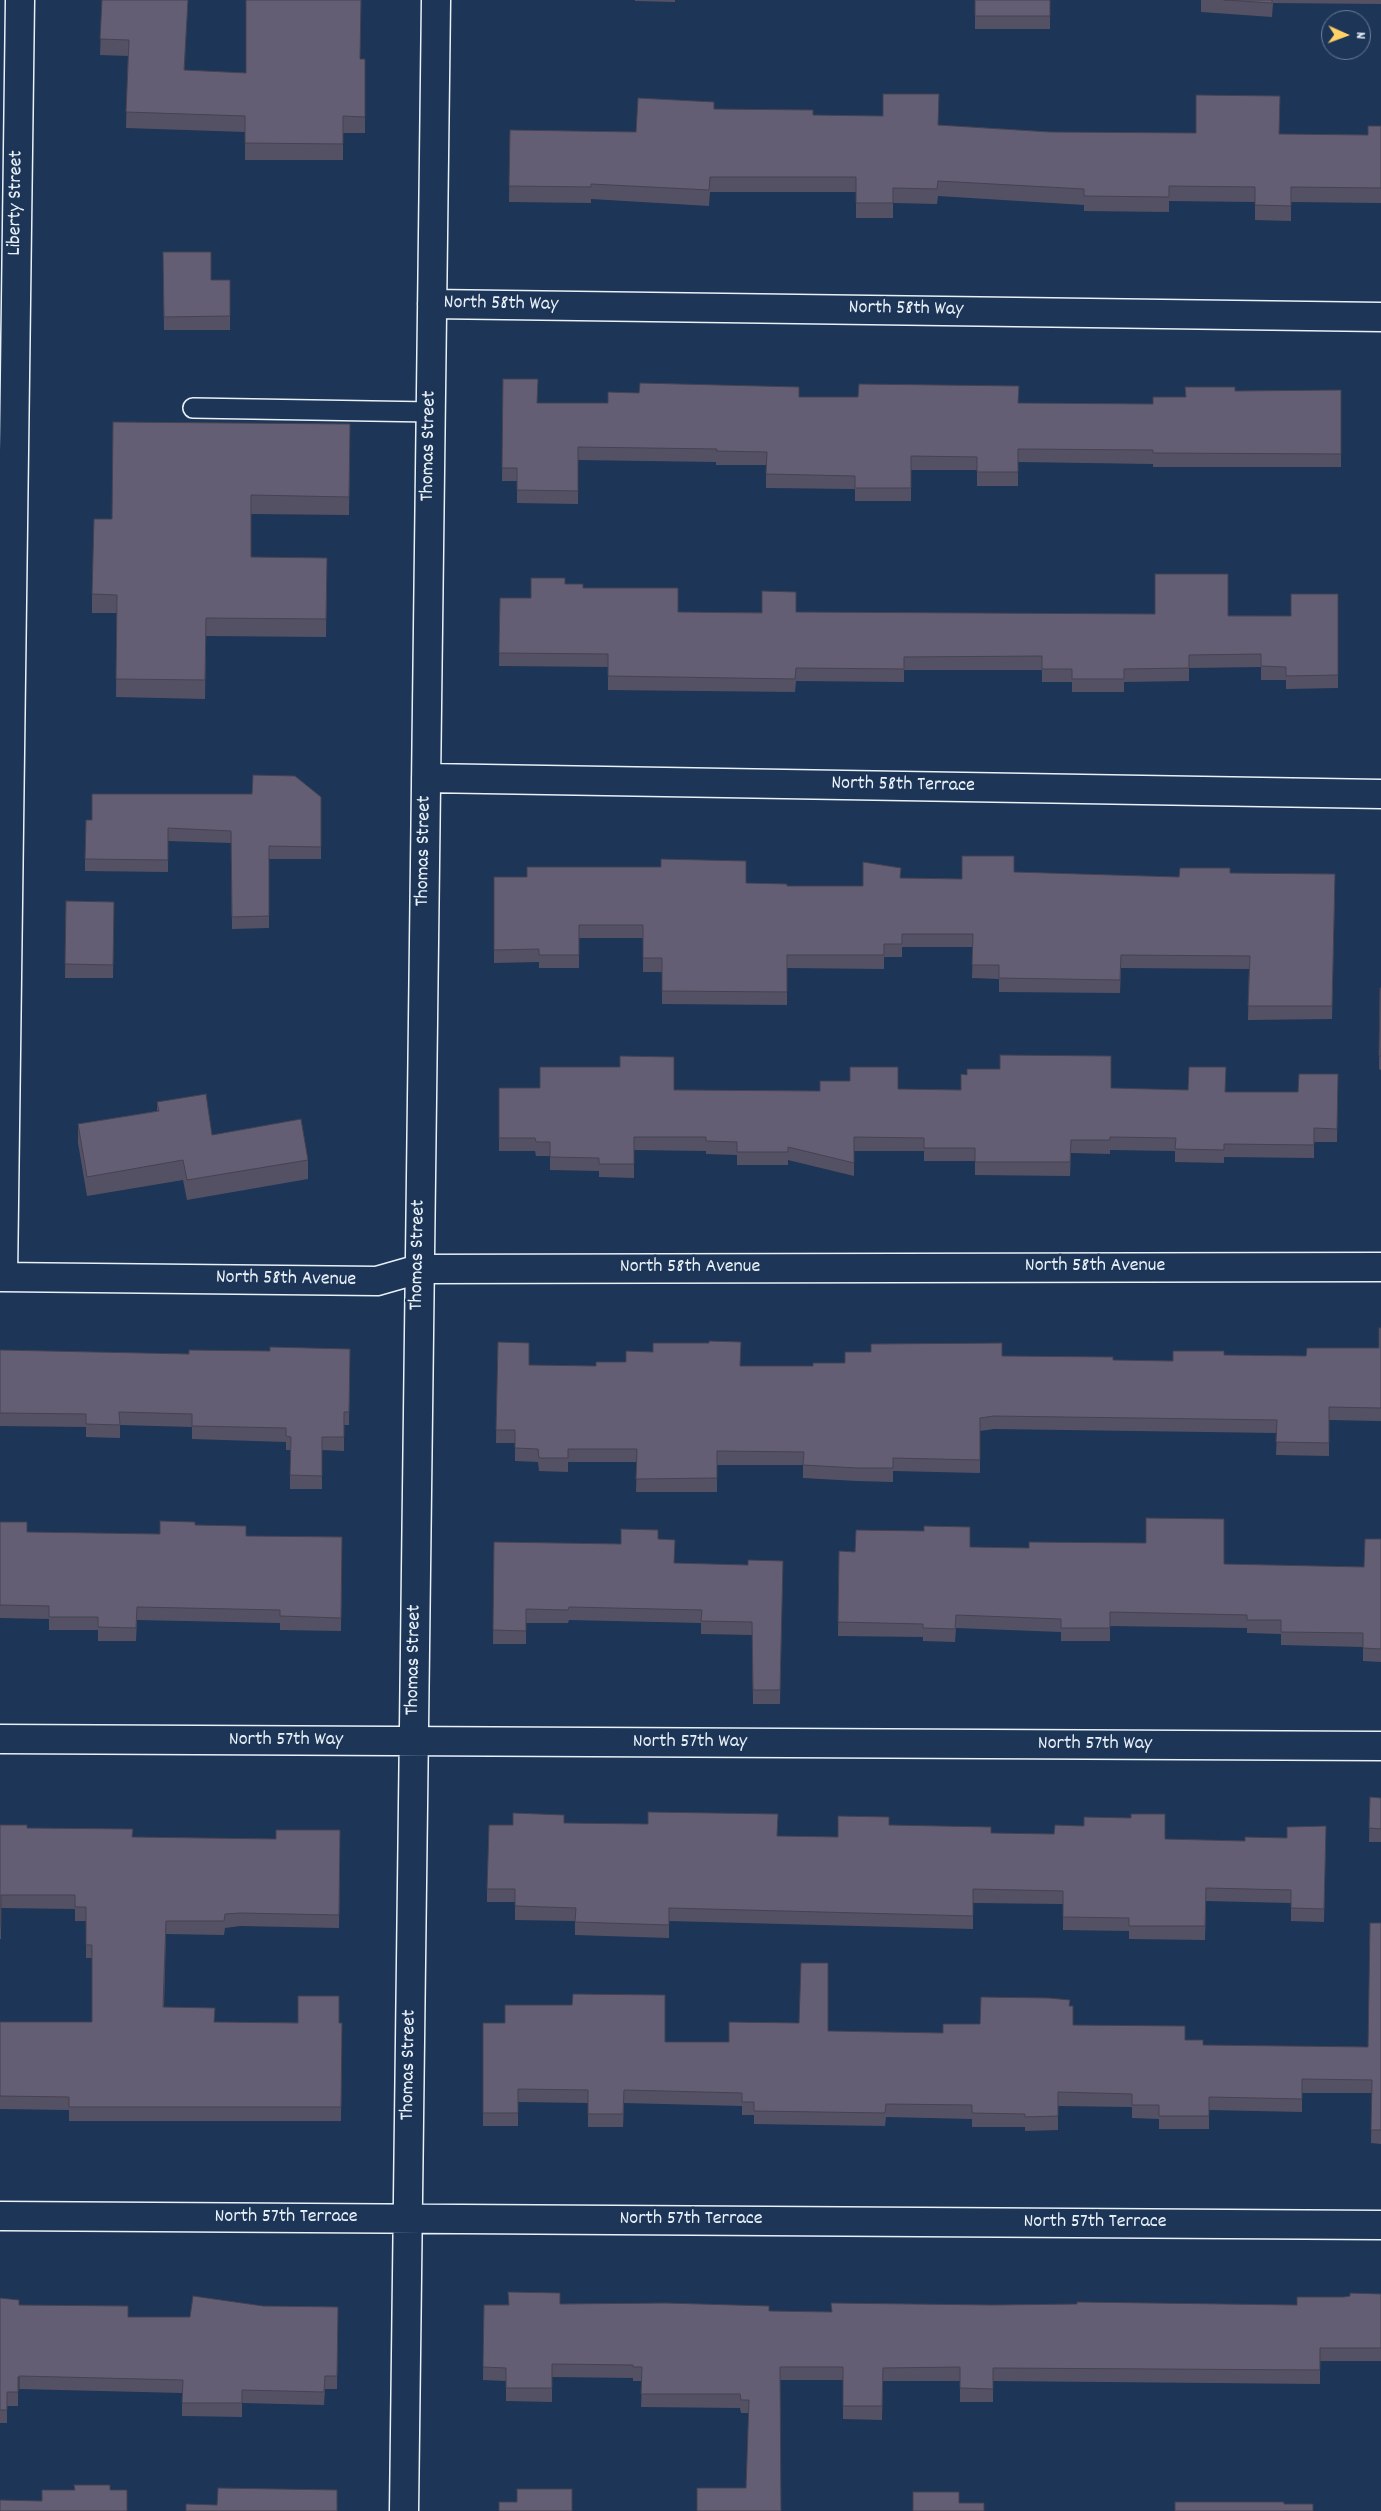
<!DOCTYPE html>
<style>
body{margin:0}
#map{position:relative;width:1381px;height:2511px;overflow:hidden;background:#1d3557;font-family:Dekko,sans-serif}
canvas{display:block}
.north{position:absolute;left:1321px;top:10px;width:50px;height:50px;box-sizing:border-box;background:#1d3557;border:1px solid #6e8097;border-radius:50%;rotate:92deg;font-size:14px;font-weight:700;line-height:20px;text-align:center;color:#e8f1f8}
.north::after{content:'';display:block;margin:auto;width:18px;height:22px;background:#ffd166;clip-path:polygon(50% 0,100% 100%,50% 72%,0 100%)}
</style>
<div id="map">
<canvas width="1381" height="2511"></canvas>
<div class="north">N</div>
</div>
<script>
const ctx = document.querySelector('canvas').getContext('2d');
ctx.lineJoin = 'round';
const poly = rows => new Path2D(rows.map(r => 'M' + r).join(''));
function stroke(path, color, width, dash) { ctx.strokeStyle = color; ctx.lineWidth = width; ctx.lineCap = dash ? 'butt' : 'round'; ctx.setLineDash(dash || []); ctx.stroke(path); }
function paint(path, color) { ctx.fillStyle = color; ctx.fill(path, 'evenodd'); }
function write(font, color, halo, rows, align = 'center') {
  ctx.font = font + ' Dekko,sans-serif'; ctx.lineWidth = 5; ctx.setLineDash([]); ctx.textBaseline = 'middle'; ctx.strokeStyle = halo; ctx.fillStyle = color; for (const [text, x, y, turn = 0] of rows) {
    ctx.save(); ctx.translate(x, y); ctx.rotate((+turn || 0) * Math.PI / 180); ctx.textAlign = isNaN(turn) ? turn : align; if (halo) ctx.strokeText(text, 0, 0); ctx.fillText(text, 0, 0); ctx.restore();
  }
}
const lane = poly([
 [193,408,431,412]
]);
const street = poly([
 [432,304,1381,317],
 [426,778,1381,794],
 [0,1277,377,1281,419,1269,1381,1267],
 [3,1277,20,0],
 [0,1739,1381,1746],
 [0,2216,1381,2225],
 [404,2511,436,0]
]);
const wall = poly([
 [102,0,185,70,246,73,365,59,365,133,343,133,343,160,245,160,245,132,126,128,128,56,100,55],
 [635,0,675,0,675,2,635,1],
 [975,0,1050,0,1050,29,975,29],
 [1201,0,1381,0,1381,4,1273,3,1272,17,1201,12],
 [714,109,813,115,939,125,1050,132,1368,135,1381,126,1381,203,1291,202,1291,221,1255,220,1255,202,1169,201,1169,212,1084,211,1084,205,938,196,937,204,893,203,893,218,856,218,856,192,710,192,709,206,591,199,591,203,509,202,510,130,636,132],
 [163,252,211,280,230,280,230,330,164,330],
 [503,379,537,403,608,403,799,397,1018,403,1153,404,1185,397,1235,391,1341,390,1341,467,1153,467,1153,464,1018,462,1018,486,977,486,977,470,911,470,911,501,855,501,855,489,766,488,766,465,716,465,716,462,578,460,578,504,517,503,517,481,502,481],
 [350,424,349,515,251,514,251,557,327,558,326,637,206,636,205,699,116,697,117,613,92,613,92,594,112,519],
 [565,584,678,612,1291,616,1338,594,1338,688,1286,689,1286,680,1261,680,1261,667,1189,668,1189,681,1124,682,1124,692,1072,692,1072,682,1042,682,1042,670,904,670,904,682,796,681,795,692,608,690,608,667,499,666,500,598,531,598],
 [321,797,321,859,269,859,269,928,232,929,231,843,168,841,168,872,85,871,85,859,92,820],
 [1014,872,1179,877,1230,873,1335,887,1332,1019,1248,1020,1249,969,1121,968,1120,993,999,992,999,979,972,978,973,947,902,947,902,957,884,957,884,969,787,968,787,1005,662,1004,662,972,643,972,643,938,579,938,579,968,539,968,539,962,494,963,494,877,746,883,787,886,863,886,901,878,962,879],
 [66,901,114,902,113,978,65,978],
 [1380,988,1381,988,1381,1070,1379,1069],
 [1338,1074,1337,1142,1314,1142,1314,1158,1224,1157,1224,1163,1175,1162,1175,1151,1110,1150,1110,1154,1071,1153,1070,1176,975,1175,975,1161,924,1161,924,1151,854,1151,854,1176,788,1160,788,1165,737,1165,737,1155,706,1154,706,1151,634,1150,634,1178,599,1177,599,1171,550,1170,550,1156,536,1156,535,1151,499,1151,499,1088,820,1091,898,1089,961,1090,1111,1088,1225,1092,1298,1092],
 [157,1102,212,1135,308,1160,308,1179,187,1200,183,1180,87,1196,78,1143,78,1124,157,1111],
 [1381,1328,1381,1421,1329,1420,1329,1456,1276,1455,1277,1433,994,1429,980,1431,980,1473,893,1471,893,1482,857,1481,803,1478,803,1465,717,1465,717,1492,636,1492,637,1462,568,1462,568,1472,539,1471,538,1462,515,1461,515,1443,496,1443,498,1342,529,1365,596,1366,813,1366,845,1363,1002,1356,1113,1360,1173,1361,1224,1355,1306,1356,1379,1348],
 [350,1349,349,1425,344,1425,344,1451,322,1450,322,1489,290,1489,290,1450,286,1450,286,1442,192,1439,192,1427,120,1425,120,1438,86,1437,86,1427,0,1426,0,1350,189,1354,270,1351],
 [0,1522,27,1532,160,1534,195,1525,246,1536,342,1537,341,1631,280,1630,280,1623,137,1620,136,1641,98,1641,98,1630,49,1630,49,1619,0,1618],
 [658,1539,674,1563,748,1565,748,1560,783,1561,780,1704,753,1704,752,1635,701,1634,701,1623,569,1620,568,1623,526,1623,526,1644,493,1644,494,1542,621,1544],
 [1381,1539,1381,1662,1363,1661,1363,1647,1281,1645,1281,1634,1247,1633,1247,1628,1110,1626,1110,1641,1061,1641,1061,1632,956,1628,955,1642,923,1641,923,1637,838,1636,839,1551,855,1552,970,1547,1224,1564,1364,1567],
 [1370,1797,1381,1798,1381,1842,1369,1842],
 [564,1823,778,1836,838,1837,889,1825,991,1833,1165,1839,1245,1841,1287,1838,1326,1826,1324,1922,1291,1921,1291,1903,1206,1901,1205,1940,1129,1939,1129,1931,1063,1930,1063,1904,973,1903,973,1929,669,1921,669,1938,575,1935,575,1921,515,1920,515,1902,487,1902,487,1889,513,1825],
 [0,1825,27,1828,132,1837,276,1839,340,1830,339,1928,240,1926,225,1928,224,1935,166,1934,164,2007,215,2022,342,2023,341,2121,69,2121,69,2110,0,2109,0,2022,92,2022,92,1958,86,1958,86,1921,75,1921,75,1909,1,1908,1,1939,0,1939],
 [1381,1923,1381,2144,1371,2143,1372,2093,1302,2093,1302,2112,1209,2110,1209,2129,1159,2129,1159,2119,1132,2118,1132,2107,1058,2106,1058,2130,1025,2131,1025,2127,972,2127,972,2119,886,2117,885,2126,754,2124,754,2115,742,2115,742,2106,624,2103,623,2127,588,2127,588,2103,518,2102,518,2126,483,2126,483,2023,665,2042,729,2042,828,2031,943,2033,980,2024,1070,2006,1073,2025,1185,2040,1203,2045,1368,2047],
 [1381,2294,1381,2361,1320,2361,1320,2384,993,2381,993,2402,960,2402,960,2381,883,2381,882,2420,843,2419,843,2380,780,2380,746,2488,749,2413,741,2413,740,2408,641,2407,642,2381,633,2381,633,2378,552,2377,552,2402,506,2401,506,2381,483,2380,484,2305,560,2304,769,2311,831,2312,993,2305,1297,2305,1344,2297],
 [0,2298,19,2305,128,2317,190,2317,263,2306,338,2307,337,2389,325,2389,324,2405,242,2403,242,2417,182,2416,182,2393,20,2389,18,2390,18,2406,7,2406,7,2423,0,2423]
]);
const shadedWall = poly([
 [188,0,184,86,184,70],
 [20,2376,20,2389,18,2390,18,2377]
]);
const building = poly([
 [102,0,188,0,184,70,246,73,246,0,361,0,360,59,365,59,365,117,343,116,343,144,245,143,245,116,126,112,129,40,100,39,102,0],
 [975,0,1050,0,1050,16,975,16,975,0],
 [1224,0,1272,0,1272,3,1224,0],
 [883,94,939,94,938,125,1050,132,1196,133,1196,95,1280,96,1279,134,1368,135,1368,126,1381,126,1381,188,1291,187,1291,206,1255,205,1255,187,1169,186,1169,197,1084,196,1084,189,938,181,937,189,893,188,893,203,856,203,856,177,710,177,709,190,591,184,591,187,509,186,510,130,636,132,638,98,714,102,714,109,813,110,813,115,883,116,883,94],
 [163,252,211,252,211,280,230,280,230,316,164,317,163,252],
 [503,379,538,379,537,403,608,403,608,392,639,393,640,383,799,387,799,397,858,397,859,384,1019,386,1018,403,1153,404,1153,397,1186,397,1185,387,1235,387,1235,391,1341,390,1341,454,1153,453,1153,450,1018,449,1018,472,977,472,977,457,911,456,911,488,855,488,855,476,766,474,767,452,716,451,717,449,578,447,578,491,517,490,517,468,502,468,503,379],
 [113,422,350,424,349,497,251,495,251,557,327,558,326,619,206,618,205,680,116,679,117,595,92,594,94,519,112,519,113,422],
 [1155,574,1228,574,1228,616,1291,616,1291,594,1338,594,1338,675,1286,676,1286,667,1261,666,1261,654,1189,655,1189,668,1124,669,1124,679,1072,679,1072,669,1042,669,1042,656,904,657,904,669,796,668,795,679,608,676,608,654,499,653,500,598,531,598,531,578,565,578,565,584,583,584,583,588,678,588,678,612,762,613,762,591,796,592,796,612,1155,614,1155,574],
 [253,775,295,776,321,797,321,847,269,846,269,916,232,917,231,831,168,828,168,860,85,859,86,820,92,820,92,794,252,794,253,775],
 [962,856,1014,856,1014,872,1179,877,1180,868,1230,868,1230,873,1335,874,1332,1006,1248,1006,1250,956,1121,955,1120,980,999,978,999,965,972,965,973,934,902,934,902,944,884,944,884,955,787,955,787,992,662,991,662,958,643,958,643,925,579,925,579,955,539,955,539,949,494,950,494,877,527,877,527,867,661,867,661,859,746,861,746,883,787,884,787,886,863,886,863,862,901,868,900,878,962,879,962,856],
 [66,901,114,902,113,965,65,964,66,901],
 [1380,988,1381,988,1381,1056,1379,1056,1380,988],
 [1000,1055,1111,1056,1111,1088,1188,1090,1189,1067,1226,1067,1225,1092,1298,1092,1299,1074,1338,1074,1337,1129,1314,1128,1314,1145,1224,1144,1224,1150,1175,1149,1176,1138,1110,1137,1110,1140,1071,1140,1070,1162,975,1162,975,1148,924,1148,924,1138,854,1137,854,1163,788,1147,788,1152,737,1152,737,1142,706,1141,706,1137,634,1137,634,1164,599,1164,599,1158,550,1157,550,1142,536,1142,535,1138,499,1138,499,1088,540,1088,540,1067,620,1067,620,1056,674,1057,674,1090,820,1091,820,1081,850,1081,850,1067,898,1067,898,1089,961,1090,961,1074,967,1075,967,1069,1000,1069,1000,1055],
 [206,1094,212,1135,301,1119,308,1160,187,1180,183,1160,87,1177,78,1124,159,1111,157,1102,206,1094],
 [1379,1328,1381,1328,1381,1408,1329,1407,1329,1443,1276,1442,1277,1420,994,1416,980,1418,980,1460,893,1458,893,1468,857,1468,803,1465,804,1452,717,1451,717,1478,636,1479,637,1449,568,1449,568,1458,539,1458,538,1449,515,1448,515,1430,496,1430,498,1342,529,1343,529,1365,596,1366,596,1362,626,1362,626,1351,653,1352,653,1343,709,1343,709,1341,741,1342,740,1366,813,1366,813,1363,845,1363,845,1352,871,1352,871,1344,1002,1343,1002,1356,1113,1357,1113,1360,1173,1361,1173,1351,1224,1351,1224,1355,1306,1356,1307,1348,1379,1348,1379,1328],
 [270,1347,350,1349,349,1412,344,1412,344,1437,322,1437,322,1476,290,1475,291,1437,286,1436,286,1428,192,1426,192,1414,119,1412,120,1425,86,1424,86,1414,0,1413,0,1350,189,1354,189,1350,270,1351,270,1347],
 [1146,1518,1224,1519,1224,1564,1364,1567,1365,1539,1381,1539,1381,1649,1363,1648,1363,1633,1281,1632,1281,1620,1247,1620,1247,1615,1110,1612,1110,1628,1061,1628,1061,1619,956,1615,955,1629,923,1628,923,1624,838,1622,839,1551,855,1552,856,1530,924,1531,924,1526,970,1527,970,1547,1029,1548,1029,1542,1146,1543,1146,1518],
 [160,1521,195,1522,195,1525,246,1526,246,1536,342,1537,341,1618,280,1616,280,1610,137,1607,136,1628,98,1627,98,1617,49,1617,49,1606,0,1605,0,1522,27,1522,27,1532,160,1534,160,1521],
 [621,1529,658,1530,658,1539,675,1540,674,1563,748,1565,748,1560,783,1561,780,1690,753,1690,752,1622,701,1621,702,1610,569,1607,568,1610,526,1609,526,1631,493,1630,494,1542,621,1544,621,1529],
 [1370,1797,1381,1798,1381,1829,1369,1828,1370,1797],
 [648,1812,778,1814,777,1836,838,1837,838,1816,889,1817,889,1825,991,1827,991,1833,1054,1834,1055,1825,1084,1826,1084,1817,1131,1818,1131,1814,1165,1814,1165,1839,1245,1841,1245,1837,1287,1838,1287,1827,1326,1826,1324,1909,1291,1908,1291,1890,1206,1888,1205,1926,1129,1926,1129,1918,1063,1917,1063,1891,973,1889,973,1916,669,1908,669,1925,575,1922,576,1908,515,1906,515,1889,487,1889,489,1825,513,1825,513,1813,564,1815,564,1823,648,1824,648,1812],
 [0,1825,27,1825,27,1828,133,1829,132,1837,276,1839,276,1830,340,1830,339,1915,240,1913,225,1914,224,1921,166,1921,163,2007,215,2008,214,2022,298,2023,298,1996,339,1996,339,2023,342,2023,341,2107,69,2107,69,2097,0,2096,0,2022,92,2022,92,1945,86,1945,86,1907,75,1907,75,1895,1,1895,1,1926,0,1926,0,1825],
 [1370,1923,1381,1923,1381,2130,1371,2130,1372,2080,1302,2079,1302,2099,1209,2097,1209,2116,1159,2116,1159,2105,1132,2105,1132,2094,1058,2092,1058,2116,1025,2117,1025,2114,972,2113,972,2105,886,2104,885,2113,754,2111,754,2102,742,2102,742,2093,624,2090,623,2114,588,2114,588,2090,518,2089,518,2113,483,2113,483,2023,505,2023,505,2005,572,2005,573,1994,665,1995,665,2042,729,2042,729,2022,799,2023,801,1963,828,1963,828,2031,943,2033,943,2024,980,2024,981,1997,1049,1998,1070,2000,1069,2006,1073,2006,1073,2025,1185,2026,1185,2040,1203,2040,1203,2045,1368,2047,1370,1923],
 [508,2292,560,2293,560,2304,666,2303,769,2306,769,2311,832,2312,831,2303,993,2305,1077,2304,1077,2302,1297,2305,1297,2297,1344,2297,1350,2296,1350,2293,1381,2294,1381,2348,1320,2348,1320,2370,993,2368,993,2389,960,2388,960,2367,883,2368,882,2406,843,2406,843,2367,780,2367,781,2511,697,2511,697,2488,746,2488,749,2400,741,2400,740,2394,641,2394,642,2367,633,2367,633,2365,552,2364,552,2388,506,2388,506,2368,483,2367,484,2305,509,2305,508,2292],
 [193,2296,263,2306,338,2307,337,2376,325,2376,324,2392,242,2390,242,2403,182,2403,183,2380,20,2376,18,2377,18,2392,7,2392,7,2410,0,2410,0,2298,19,2300,19,2305,128,2306,128,2317,190,2317,193,2296],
 [74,2485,110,2485,110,2490,127,2490,127,2511,0,2511,0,2500,42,2501,42,2490,75,2490,74,2485],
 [218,2488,337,2490,337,2511,186,2511,186,2504,217,2505,218,2488],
 [517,2489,572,2489,572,2511,499,2511,499,2502,517,2502,517,2489],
 [913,2492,959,2492,959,2503,984,2503,984,2511,913,2511,913,2492],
 [1175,2502,1284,2502,1284,2504,1313,2504,1313,2511,1175,2511,1175,2502]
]);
const streetNames = [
 ["Liberty Street",17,203,-89],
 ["North 58th Way",501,305,1],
 ["North 58th Way",906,310,1],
 ["Thomas Street",430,446,-89],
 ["North 58th Terrace",903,786,1],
 ["Thomas Street",425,851,-89],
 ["Thomas Street",419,1255,-89],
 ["North 58th Avenue",1095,1267],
 ["North 58th Avenue",690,1268],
 ["North 58th Avenue",286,1280,1],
 ["Thomas Street",415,1660,-89],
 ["North 57th Way",286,1741],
 ["North 57th Way",690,1743],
 ["North 57th Way",1095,1745],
 ["Thomas Street",410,2065,-89],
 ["North 57th Terrace",286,2218],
 ["North 57th Terrace",691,2220],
 ["North 57th Terrace",1095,2223]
];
stroke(lane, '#e8f1f8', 22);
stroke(street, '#e8f1f8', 31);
stroke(lane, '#1d3557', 19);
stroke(street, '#1d3557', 28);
paint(wall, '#555164');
paint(shadedWall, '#454251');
paint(building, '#635e74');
stroke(building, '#454251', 1);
write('20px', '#e8f1f8', '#1d3557', streetNames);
</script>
